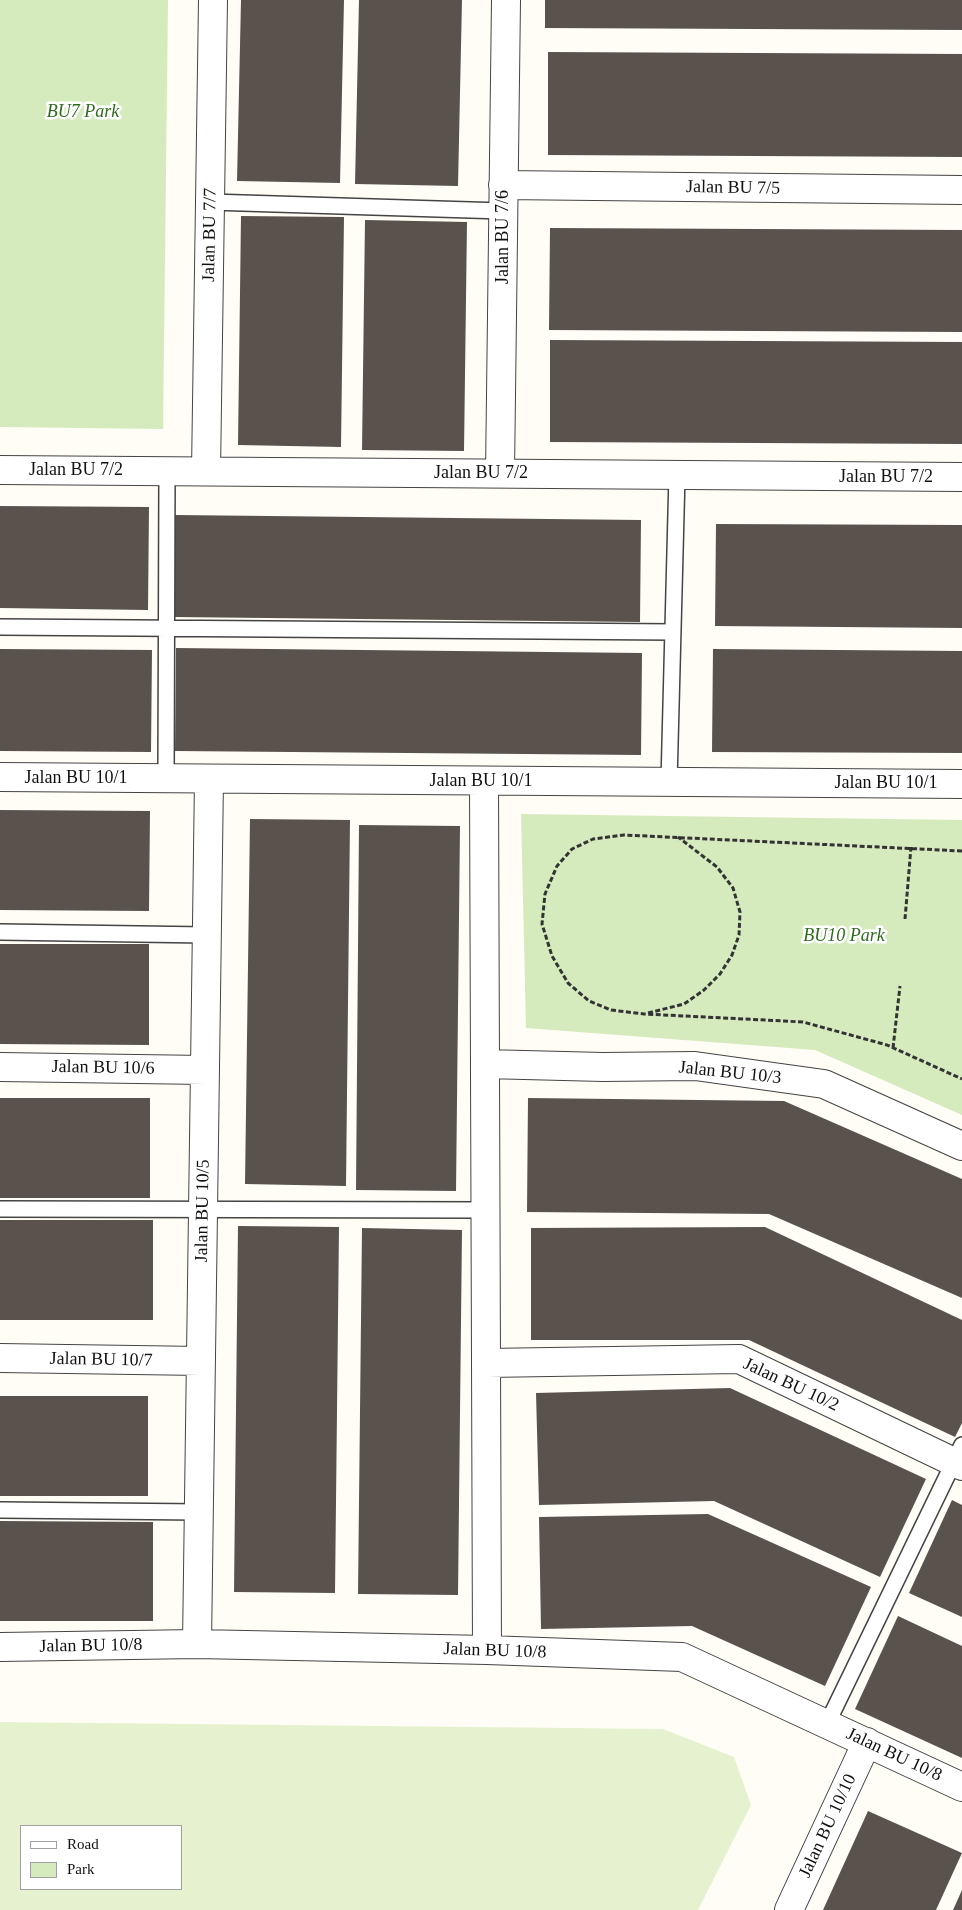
<!DOCTYPE html>
<style>
body{margin:0}
#map{position:relative;width:962px;height:1910px;overflow:hidden;background:#fffdf5;font-family:"Times New Roman",serif}
canvas{display:block}
.legend{position:absolute;left:20px;top:1825px;width:162px;height:65px;box-sizing:border-box;background:#fff;border:1px solid #a0a0a0;margin:0;padding:6px 9px;list-style:none;font-size:15px;color:#111}
.legend li{display:flex;align-items:center;gap:10px;height:25px}
.legend b{width:25px;border:1px solid #a0a0a0}
</style>
<div id="map">
<canvas width="962" height="1910"></canvas>
<ul class="legend">
<li><b style="height:6px;background:#fff"></b>Road</li>
<li><b style="height:14px;background:#d5ebbd"></b>Park</li>
</ul>
</div>
<script>
const ctx = document.querySelector('canvas').getContext('2d');
ctx.lineJoin = 'round';
function paint(path, color) { ctx.fillStyle = color; ctx.fill(path, 'evenodd'); }
const poly = rows => new Path2D(rows.map(r => 'M' + r).join(''));
function stroke(path, color, width, dash) { ctx.strokeStyle = color; ctx.lineWidth = width; ctx.lineCap = dash ? 'butt' : 'round'; ctx.setLineDash(dash || []); ctx.stroke(path); }
function write(font, color, halo, rows, align = 'center') {
  ctx.font = font + ' "Times New Roman",serif'; ctx.lineWidth = 5; ctx.setLineDash([]); ctx.textBaseline = 'middle'; ctx.strokeStyle = halo; ctx.fillStyle = color; for (const [text, x, y, turn = 0] of rows) {
    ctx.save(); ctx.translate(x, y); ctx.rotate((+turn || 0) * Math.PI / 180); ctx.textAlign = isNaN(turn) ? turn : align; if (halo) ctx.strokeText(text, 0, 0); ctx.fillText(text, 0, 0); ctx.restore();
  }
}
const green = poly([
 [0,0,168,0,163,429,0,427],
 [521,814,962,820,962,1115,815,1050,526,1028]
]);
const pitch = poly([
 [0,1722,663,1729,734,1757,751,1805,698,1910,0,1910],
 [21,1826,181,1826,181,1889,21,1889]
]);
const building = poly([
 [241,0,344,0,340,183,237,181],
 [359,0,462,0,458,186,355,184],
 [545,0,962,0,962,30,545,28],
 [548,52,962,54,962,157,548,155],
 [241,216,344,217,341,447,238,445],
 [365,220,467,222,464,451,362,450],
 [550,228,962,230,962,332,549,330],
 [550,340,962,342,962,444,550,442],
 [0,506,149,507,148,610,0,608],
 [175,515,641,520,640,622,174,617],
 [716,524,962,525,962,628,715,626],
 [176,648,642,653,641,755,175,751],
 [0,649,152,650,151,752,0,751],
 [713,649,962,651,962,753,712,752],
 [0,810,150,811,149,911,0,910],
 [250,819,350,820,346,1186,245,1184],
 [359,825,460,826,456,1191,356,1190],
 [0,944,149,944,149,1045,0,1044],
 [0,1098,150,1098,150,1198,0,1198],
 [528,1098,784,1101,962,1179,962,1298,769,1214,527,1212],
 [0,1220,153,1220,153,1320,0,1320],
 [238,1226,339,1227,335,1593,234,1592],
 [765,1227,962,1320,962,1423,955,1437,749,1340,531,1340,531,1228],
 [362,1228,462,1230,458,1595,358,1594],
 [730,1388,926,1479,880,1577,714,1501,539,1505,536,1393],
 [0,1396,148,1396,148,1496,0,1496],
 [952,1500,962,1505,962,1617,909,1593],
 [708,1514,871,1587,825,1686,692,1626,541,1629,539,1517],
 [0,1521,153,1522,153,1621,0,1621],
 [898,1616,962,1646,962,1758,855,1709],
 [868,1811,962,1853,936,1910,823,1910],
 [962,1890,962,1910,953,1910]
]);
const path = poly([
 [962,851,624,835,593,839,572,849,557,866,545,894,542,924,552,956,568,983,589,1001,611,1010,644,1014,803,1022,887,1045,962,1079],
 [905,919,911,847],
 [648,1013,684,1004,704,990,720,974,732,955,739,935,740,912,733,888,717,867,678,837],
 [893,1048,900,986]
]);
const lane = poly([
 [210,202,503,211],
 [0,627,673,632],
 [166,778,167,471],
 [669,782,677,475],
 [0,932,207,935],
 [0,1209,486,1210],
 [0,1510,199,1512],
 [827,1724,962,1445]
]);
const street = poly([
 [503,185,962,190],
 [0,470,962,477],
 [206,471,213,0],
 [500,473,506,0],
 [0,777,962,784],
 [484,781,487,1650],
 [485,1064,603,1067,695,1066,824,1084,962,1146],
 [0,1067,205,1070],
 [0,1358,201,1361],
 [487,1363,739,1359,962,1466],
 [197,1644,209,779],
 [0,1647,197,1644,487,1650,682,1657,962,1787],
 [789,1910,867,1742]
]);
const parkNames = [
 ["BU7 Park",83,112],
 ["BU10 Park",844,936]
];
const streetNames = [
 ["Jalan BU 7/5",733,188,1],
 ["Jalan BU 7/7",210,235,-89],
 ["Jalan BU 7/6",503,237,-90],
 ["Jalan BU 7/2",76,470],
 ["Jalan BU 7/2",481,473],
 ["Jalan BU 7/2",886,477],
 ["Jalan BU 10/1",76,778],
 ["Jalan BU 10/1",481,781],
 ["Jalan BU 10/1",886,783],
 ["Jalan BU 10/6",103,1068,1],
 ["Jalan BU 10/3",730,1073,6],
 ["Jalan BU 10/5",203,1211,-89],
 ["Jalan BU 10/7",101,1360,1],
 ["Jalan BU 10/2",791,1385,25],
 ["Jalan BU 10/8",91,1646,-1],
 ["Jalan BU 10/8",495,1651,2],
 ["Jalan BU 10/8",894,1755,25],
 ["Jalan BU 10/10",828,1826,-65]
];
paint(green, '#d5ebbd');
paint(pitch, '#e6f2cf');
paint(building, '#5a524d');
stroke(lane, '#444', 18);
stroke(street, '#444', 30);
stroke(path, '#333', 3, [5, 2.5]);
stroke(lane, '#fff', 15);
stroke(street, '#fff', 28);
write('italic 18px', '#2f6b1f', '#fff', parkNames);
write('18px', '#111', '#fff', streetNames);
</script>
